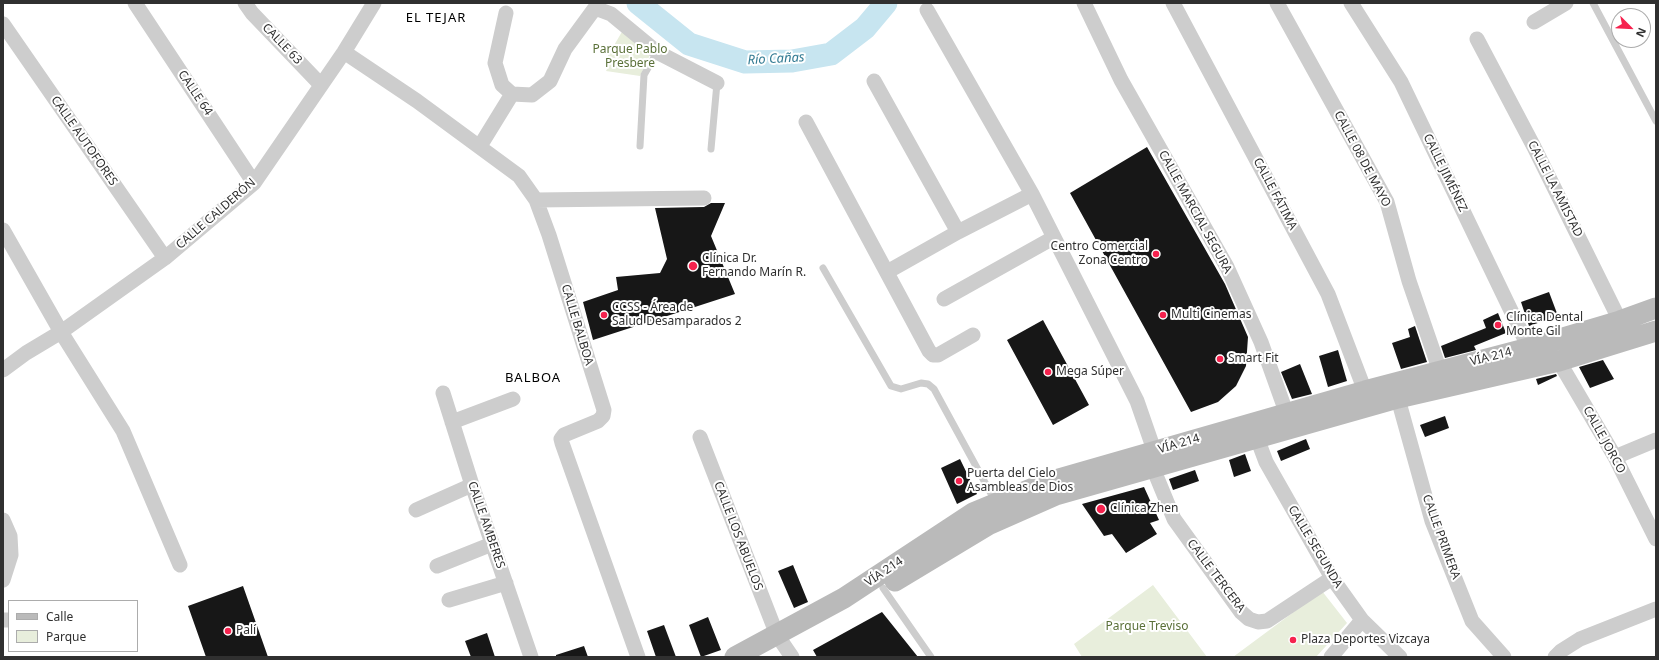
<!DOCTYPE html>
<meta charset="utf-8">
<style>
body{margin:0}
#map{position:relative;width:1659px;height:660px;overflow:hidden;background:#fff;font-family:"Noto Sans",sans-serif}
canvas{display:block}
.frame{position:absolute;inset:0;border:4px solid #303030;pointer-events:none}
.legend{position:absolute;left:8px;top:600px;width:130px;height:52px;box-sizing:border-box;background:#fff;border:1px solid #acacac;margin:0;padding:5px 7px;list-style:none;font-size:12px;color:#303030}
.legend li{display:flex;align-items:center;gap:8px;height:20px}
.legend b{width:20px;border:1px solid #acacac}
.north{position:absolute;left:1611px;top:8px;width:40px;height:40px;box-sizing:border-box;background:#fff;border:1px solid #acacac;border-radius:50%;rotate:114deg;font-size:11px;font-weight:700;line-height:16px;text-align:center;color:#303030}
.north::after{content:'';display:block;margin:auto;width:14px;height:18px;background:#f6224e;clip-path:polygon(50% 0,100% 100%,50% 72%,0 100%)}
</style>
<div id="map">
<canvas width="1659" height="660"></canvas>
<div class="frame"></div>
<ul class="legend">
<li><b style="height:5px;background:#bababa"></b>Calle</li>
<li><b style="height:11px;background:#e8eedc"></b>Parque</li>
</ul>
<div class="north">N</div>
</div>
<script>
const ctx = document.querySelector('canvas').getContext('2d');
ctx.lineJoin = 'round';
function paint(path, color) { ctx.fillStyle = color; ctx.fill(path, 'evenodd'); }
const poly = rows => new Path2D(rows.map(r => 'M' + r).join(''));
function stroke(path, color, width, dash) { ctx.strokeStyle = color; ctx.lineWidth = width; ctx.lineCap = dash ? 'butt' : 'round'; ctx.setLineDash(dash || []); ctx.stroke(path); }
function write(font, color, halo, rows, align = 'center') {
  ctx.font = font + ' "Noto Sans",sans-serif'; ctx.lineWidth = 4; ctx.setLineDash([]); ctx.textBaseline = 'middle'; ctx.strokeStyle = halo; ctx.fillStyle = color; for (const [text, x, y, turn = 0] of rows) {
    ctx.save(); ctx.translate(x, y); ctx.rotate((+turn || 0) * Math.PI / 180); ctx.textAlign = isNaN(turn) ? turn : align; if (halo) ctx.strokeText(text, 0, 0); ctx.fillText(text, 0, 0); ctx.restore();
  }
}
const green = poly([
 [623,30,650,55,640,76,606,71,611,62,606,59],
 [1153,585,1207,657,1082,657,1074,644],
 [1322,591,1347,623,1316,657,1233,657]
]);
const river = poly([
 [638,3,689,44,745,62,792,61,831,54,865,28,886,3]
]);
const building = poly([
 [1147,147,1225,284,1248,337,1246,366,1236,386,1218,402,1191,412,1070,193],
 [711,203,725,203,711,236,735,294,593,340,583,302,618,290,616,277,660,273,667,259,655,208,704,207],
 [1549,292,1558,316,1529,326,1521,302],
 [1498,313,1506,333,1474,346,1476,350,1445,358,1441,346,1486,328,1483,320],
 [1043,320,1089,405,1053,425,1007,340],
 [1415,326,1427,362,1401,369,1392,343,1410,337,1408,329],
 [1338,350,1347,381,1328,387,1319,356],
 [1603,360,1614,379,1590,388,1579,367],
 [1300,364,1312,394,1292,399,1281,372],
 [1556,374,1557,376,1538,385,1536,379],
 [1445,416,1449,428,1425,437,1420,425],
 [1306,439,1310,449,1281,461,1277,451],
 [1245,454,1251,471,1234,477,1229,460],
 [960,459,977,494,957,504,941,468],
 [1195,470,1199,481,1173,490,1169,479],
 [1144,487,1159,520,1150,523,1157,534,1126,553,1112,534,1104,536,1082,504],
 [793,565,808,602,794,608,778,571],
 [243,586,268,657,206,657,188,606],
 [882,612,918,657,817,657,813,650],
 [708,617,721,650,701,657,689,625],
 [664,625,676,657,656,657,647,631],
 [487,633,495,657,471,657,465,641],
 [584,646,588,657,556,657,556,655]
]);
const lane = poly([
 [1593,3,1656,121],
 [640,146,644,75,657,52],
 [711,149,717,83],
 [823,268,891,386,901,389,921,383,928,384,934,389,995,501],
 [883,588,931,657]
]);
const street = poly([
 [135,3,254,183],
 [245,3,252,13,320,84],
 [1084,3,1121,80,1227,267,1261,342,1290,423],
 [1173,3,1328,294,1365,391],
 [1277,3,1387,202,1409,281,1440,371],
 [1351,3,1401,82,1529,348],
 [927,10,1032,194,1137,401,1154,450,1153,468,1174,519,1241,612,1249,619,1258,622,1267,621,1332,578],
 [506,13,495,63,502,85,512,94],
 [1534,22,1566,3],
 [3,24,165,258],
 [1477,39,1534,147,1624,329],
 [344,52,417,101,519,176,536,200,549,235,604,410,603,416,598,421,564,435,561,439,562,443,638,657],
 [874,81,958,232],
 [806,122,929,351,933,355,938,355,973,335],
 [480,146,512,94,532,95,550,81,565,49,595,8,611,14,657,52,717,83],
 [536,200,704,198],
 [3,230,61,332,123,431,180,565],
 [887,272,958,232,1032,194],
 [944,299,1053,238],
 [1554,353,1615,457,1656,539],
 [3,370,26,353,61,332,165,258,254,183,344,52,374,3],
 [1395,388,1432,521,1472,621,1504,657],
 [443,393,472,485,531,657],
 [452,422,513,399],
 [1254,430,1266,462,1332,578,1362,620,1400,657],
 [700,437,777,635,792,657],
 [1615,457,1656,440],
 [416,510,472,485],
 [3,520,10,536,11,555,3,580],
 [437,566,492,544],
 [449,600,506,583],
 [3,620,9,620],
 [1331,657,1362,620],
 [1555,657,1561,651,1580,639,1656,609]
]);
const secondary = poly([
 [895,581,988,525,1056,495,1398,398,1559,361,1656,331],
 [735,657,844,598,973,513,1048,482,1365,391,1529,348,1620,321,1656,308]
]);
const markers = [
 [1156,254,4,"#f6224e"],
 [693,266,5,"#f6224e"],
 [604,315,4,"#f6224e"],
 [1163,315,4,"#f6224e"],
 [1498,325,4,"#f6224e"],
 [1220,359,4,"#f6224e"],
 [1048,372,4,"#f6224e"],
 [959,481,4,"#f6224e"],
 [1101,509,5,"#f6224e"],
 [228,631,4,"#f6224e"],
 [1293,640,4,"#f6224e"]
];
const streetNames = [
 ["CALLE 63",282,44,46],
 ["CALLE 64",195,93,56],
 ["CALLE AUTOFORES",84,141,55],
 ["CALLE 08 DE MAYO",1362,159,62],
 ["CALLE JIMÉNEZ",1445,173,64],
 ["CALLE LA AMISTAD",1555,189,63],
 ["CALLE FÁTIMA",1275,194,62],
 ["CALLE MARCIAL SEGURA",1195,212,61],
 ["CALLE CALDERÓN",216,214,-41],
 ["CALLE BALBOA",577,325,73],
 ["VÍA 214",1491,357,-14],
 ["CALLE JORCO",1604,440,61],
 ["VÍA 214",1179,444,-16],
 ["CALLE AMBERES",486,525,71],
 ["CALLE LOS ABUELOS",738,536,69],
 ["CALLE PRIMERA",1441,537,70],
 ["CALLE SEGUNDA",1315,547,59],
 ["VÍA 214",884,572,-34],
 ["CALLE TERCERA",1216,576,53]
];
const parkNames = [
 ["Parque Pablo",630,50],
 ["Presbere",630,64],
 ["Parque Treviso",1147,627]
];
const poiNames = [
 ["Centro Comercial",1148,247,"right"],
 ["Zona Centro",1148,261,"right"],
 ["Clínica Dr.",702,259],
 ["Fernando Marín R.",702,273],
 ["CCSS - Área de",612,308],
 ["Salud Desamparados 2",612,322],
 ["Multi Cinemas",1171,315],
 ["Clínica Dental",1506,318],
 ["Monte Gil",1506,332],
 ["Smart Fit",1228,359],
 ["Mega Súper",1056,372],
 ["Puerta del Cielo",967,474],
 ["Asambleas de Dios",967,488],
 ["Clínica Zhen",1110,509],
 ["Palí",236,631],
 ["Plaza Deportes Vizcaya",1301,640]
];
const neighbourhoodNames = [
 ["EL TEJAR",436,18],
 ["BALBOA",533,378]
];
const waterNames = [
 ["Río Cañas",776,59,-3]
];
paint(green, '#e8eedc');
stroke(river, '#c7e5f0', 23);
paint(building, '#171717');
stroke(lane, '#cdcdcd', 7);
stroke(street, '#cdcdcd', 15);
stroke(secondary, '#bababa', 21);
for (const [x, y, r, color] of markers) { const dot = new Path2D(); dot.arc(x, y, r, 0, 2 * Math.PI); ctx.fillStyle = color; ctx.fill(dot); stroke(dot, '#fff', 1.5); }
write('12px', '#303030', '#fff', streetNames);
write('12px', '#5a7038', '#fff', parkNames);
write('12px', '#303030', '#fff', poiNames, 'left');
ctx.letterSpacing = '1px';
write('13px', '#000', '#fff', neighbourhoodNames);
ctx.letterSpacing = '0px';
write('italic 13px', '#337b93', '#fff', waterNames);
</script>
